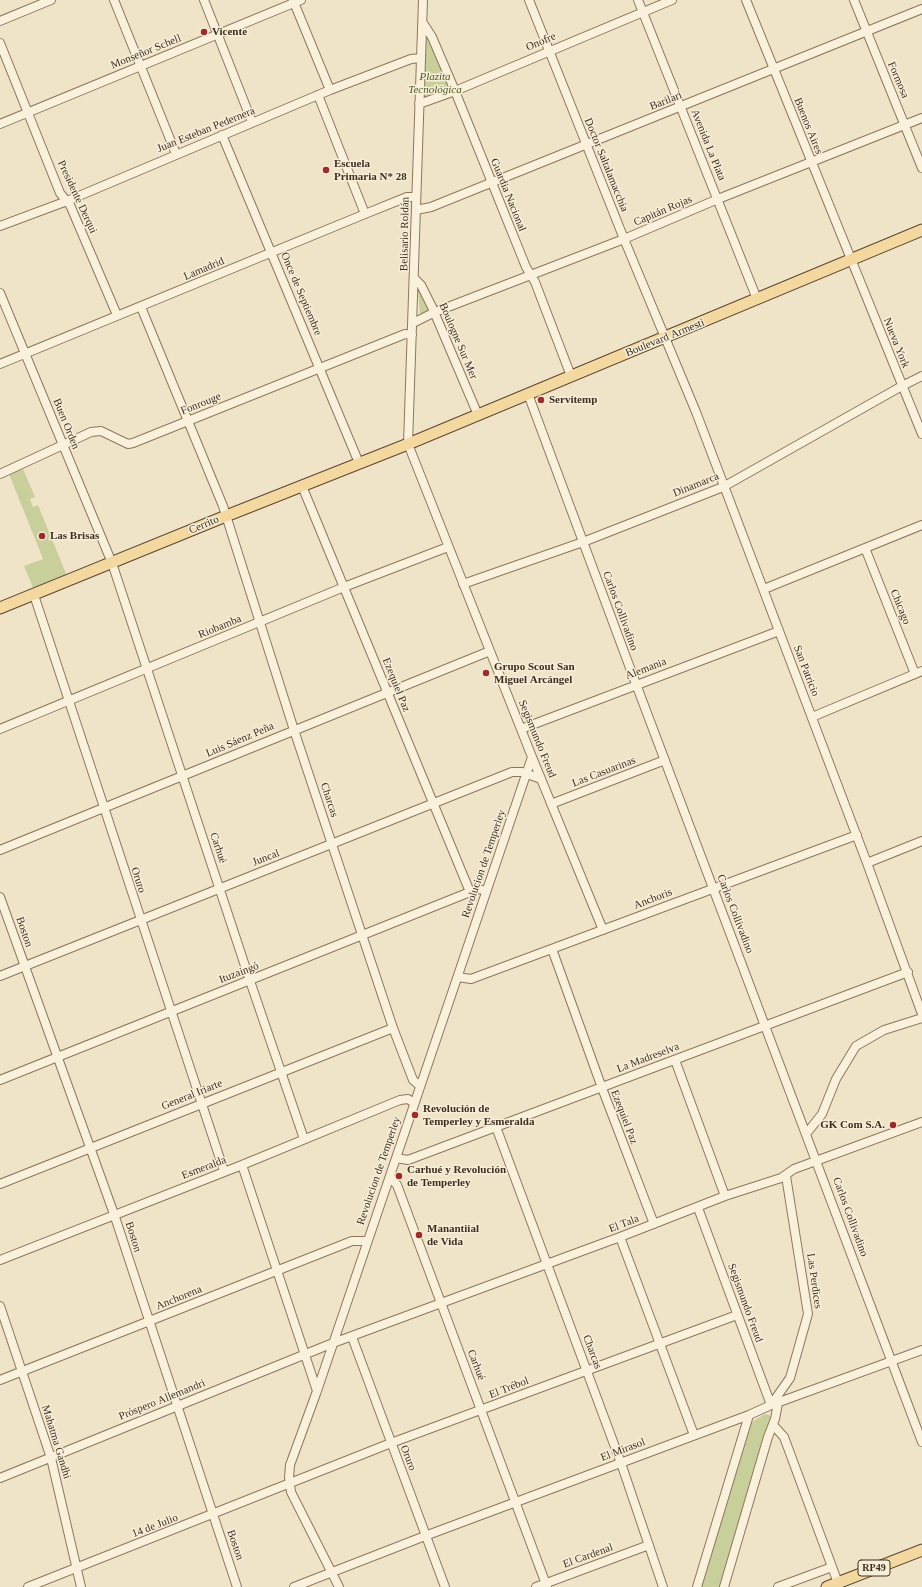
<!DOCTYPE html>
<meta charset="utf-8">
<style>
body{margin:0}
canvas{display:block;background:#f0e4c8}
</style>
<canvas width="922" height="1587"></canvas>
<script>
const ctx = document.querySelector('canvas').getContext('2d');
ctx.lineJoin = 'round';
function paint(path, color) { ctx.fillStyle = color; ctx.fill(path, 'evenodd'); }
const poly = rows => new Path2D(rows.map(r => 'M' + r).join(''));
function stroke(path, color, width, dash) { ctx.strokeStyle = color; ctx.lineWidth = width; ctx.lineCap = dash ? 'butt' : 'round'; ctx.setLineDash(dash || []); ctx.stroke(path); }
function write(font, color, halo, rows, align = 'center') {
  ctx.font = font + ' "Times New Roman",serif'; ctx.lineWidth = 3; ctx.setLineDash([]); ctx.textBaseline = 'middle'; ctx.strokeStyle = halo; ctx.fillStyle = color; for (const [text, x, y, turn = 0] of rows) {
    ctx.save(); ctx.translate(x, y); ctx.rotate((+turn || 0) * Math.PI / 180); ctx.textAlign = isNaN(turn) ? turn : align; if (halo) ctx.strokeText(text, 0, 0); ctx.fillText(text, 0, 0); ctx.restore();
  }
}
const green = poly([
 [423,23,455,91,419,104],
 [418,290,420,290,430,310,420,315],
 [23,469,35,497,30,499,33,507,38,505,67,576,34,590,24,566,43,559,9,474],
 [765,1414,769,1415,772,1419,721,1587,701,1587,750,1423]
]);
const minor = poly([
 [114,0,176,154],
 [204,0,252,122],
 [293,0,330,90],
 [423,0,408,444,532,757,603,930],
 [529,0,624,239,696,412,867,863,922,1014],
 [638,0,757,299],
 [746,0,922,434],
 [854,0,922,168],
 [0,21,51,0],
 [423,23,432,37,455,91,526,267,535,282,571,376],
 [0,43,60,193,70,205,117,315],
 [318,95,365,214],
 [419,104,455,91,672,0],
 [0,124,301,0],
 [222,135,359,463],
 [416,210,431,207,922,9],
 [0,226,67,201,330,90,411,59,421,58],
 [414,278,421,285,432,307,478,415],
 [0,293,112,563,250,981,304,1139],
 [141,307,223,506,294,730,393,1028,413,1080,420,1086],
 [413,323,435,312,624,239,718,199,922,118],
 [0,364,365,214,407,197,416,197],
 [528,394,636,684,922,1442],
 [0,474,91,432,101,431,128,444,133,443,405,334,412,335],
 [302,486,470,892],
 [865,548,915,674],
 [463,584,583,542,723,487,902,386,922,376],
 [764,589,922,525],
 [34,595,224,1171],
 [812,717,922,671],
 [0,729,344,587,448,547],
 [521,729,779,631],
 [551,804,665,760],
 [0,850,490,651],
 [867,863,922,841],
 [0,897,114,1214,237,1587],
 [552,949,602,1088,654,1224],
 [0,976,512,772,522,772,541,779],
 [458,977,471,979,857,835],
 [675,1060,725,1196],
 [0,1080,470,892,479,889,486,891],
 [496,1127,621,1463,663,1587],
 [806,1134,822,1114,836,1079,856,1046,884,1030,922,1018],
 [396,1158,408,1160,908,972],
 [242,1165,317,1391],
 [390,1177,397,1185,547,1587],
 [0,1184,393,1028],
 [698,1208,771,1405],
 [620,1237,694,1435],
 [0,1260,242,1165,400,1100,408,1099,414,1103],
 [0,1306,51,1458,81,1587],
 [352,1337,445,1587],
 [0,1380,352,1241,367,1241],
 [771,1405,790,1378,808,1314,786,1176],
 [773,1425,784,1437,838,1583],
 [0,1478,333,1343,620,1237,725,1196,781,1178,794,1169,922,1122],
 [28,1587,391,1443,737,1315],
 [294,1587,425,1536,749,1415,771,1405,922,1350],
 [339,1587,291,1492,289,1478,290,1465,317,1391,532,757],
 [536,1587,649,1545],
 [697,1587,749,1415],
 [724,1587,768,1437,775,1419,778,1403],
 [778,1587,832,1567]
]);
const major = poly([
 [0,608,226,516,408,444,922,230],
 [827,1587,922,1550]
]);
const markers = [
 [204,32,4,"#9e2a2b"],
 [326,170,4,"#9e2a2b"],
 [541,400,4,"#9e2a2b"],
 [42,536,4,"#9e2a2b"],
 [486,673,4,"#9e2a2b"],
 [415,1115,4,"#9e2a2b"],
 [893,1125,4,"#9e2a2b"],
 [399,1176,4,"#9e2a2b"],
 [419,1235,4,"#9e2a2b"]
];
const shields = [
 [874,1568,32]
];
const shieldNames = [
 ["RP49",874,1568]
];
const poiNames = [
 ["Vicente",212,32],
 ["Escuela",334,164],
 ["Primaria N* 28",334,177],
 ["Servitemp",549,400],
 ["Las Brisas",50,536],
 ["Grupo Scout San",494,667],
 ["Miguel Arcángel",494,680],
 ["Revolución de",423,1109],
 ["Temperley y Esmeralda",423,1122],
 ["GK Com S.A.",885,1125,"right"],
 ["Carhué y Revolución",407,1170],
 ["de Temperley",407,1183],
 ["Manantiial",427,1229],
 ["de Vida",427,1242]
];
const streetNames = [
 ["Onofre",541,42,-23],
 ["Monseñor Schell",146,52,-22],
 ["Formosa",898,80,67],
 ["Barilari",666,101,-22],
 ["Buenos Aires",808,126,68],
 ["Juan Esteban Pedernera",206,130,-22],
 ["Avenida La Plata",708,145,68],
 ["Doctor Saltalamacchia",606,165,68],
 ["Guardia Nacional",508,195,68],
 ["Presidente Derqui",77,197,65],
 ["Capitán Rojas",663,211,-23],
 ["Belisario Roldán",405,234,-89],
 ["Lamadrid",204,269,-23],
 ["Once de Septiembre",301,294,67],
 ["Boulevard Armesti",665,338,-22],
 ["Boulogne Sur Mer",458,341,67],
 ["Nueva York",896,343,68],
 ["Fonrouge",201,404,-22],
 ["Buen Orden",66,424,68],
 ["Dinamarca",696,485,-22],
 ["Cerrito",204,525,-23],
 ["Chicago",900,607,68],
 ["Carlos Collivadino",620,611,70],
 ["Riobamba",220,627,-22],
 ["Alemania",646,669,-21],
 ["San Patricio",806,671,69],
 ["Ezequiel Paz",396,685,68],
 ["Segismundo Freud",537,739,68],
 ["Luis Sáenz Peña",240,740,-23],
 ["Las Casuarinas",604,772,-21],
 ["Charcas",329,800,72],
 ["Carhué",218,848,71],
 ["Juncal",266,858,-21],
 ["Revolucion de Temperley",484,864,-71],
 ["Oruro",138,880,72],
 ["Anchoris",653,899,-21],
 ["Carlos Collivadino",735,914,69],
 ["Boston",24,932,71],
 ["Ituzaingó",239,973,-21],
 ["La Madreselva",648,1058,-21],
 ["General Iriarte",192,1095,-22],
 ["Ezequiel Paz",624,1117,69],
 ["Esmeralda",204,1168,-21],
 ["Revolucion de Temperley",379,1171,-71],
 ["Carlos Collivadino",850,1217,70],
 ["El Tala",624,1224,-21],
 ["Boston",133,1237,72],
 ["Las Perdices",814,1281,82],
 ["Anchorena",179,1298,-22],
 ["Segismundo Freud",745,1303,70],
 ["Charcas",592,1352,69],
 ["Carhué",476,1365,69],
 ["El Trébol",509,1388,-21],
 ["Próspero Allemandri",162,1400,-22],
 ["Mahatma Gandhi",56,1442,73],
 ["El Mirasol",623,1450,-21],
 ["Oruro",408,1458,69],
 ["14 de Julio",155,1526,-21],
 ["Boston",235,1545,71],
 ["El Cardenal",588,1556,-20]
];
const parkNames = [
 ["Plazita",435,77],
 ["Tecnológica",435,90]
];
paint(green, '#c9cf9b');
stroke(minor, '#8d765c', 10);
stroke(major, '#5b4430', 13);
stroke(minor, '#faf1dc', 8);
stroke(major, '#f3d9a0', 11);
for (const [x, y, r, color] of markers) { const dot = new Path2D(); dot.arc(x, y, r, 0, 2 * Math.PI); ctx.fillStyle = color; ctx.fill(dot); stroke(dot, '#f7eed8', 1.5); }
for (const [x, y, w] of shields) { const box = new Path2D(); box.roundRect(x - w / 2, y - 8, w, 16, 3); ctx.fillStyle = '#f7eed8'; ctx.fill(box); stroke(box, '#3d2e20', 1); }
write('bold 10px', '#3d2e20', null, shieldNames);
write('bold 11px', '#3d2e20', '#f7eed8', poiNames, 'left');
write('11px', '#3d2e20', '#f7eed8', streetNames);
write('italic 11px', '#4d5a26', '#f7eed8', parkNames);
</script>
